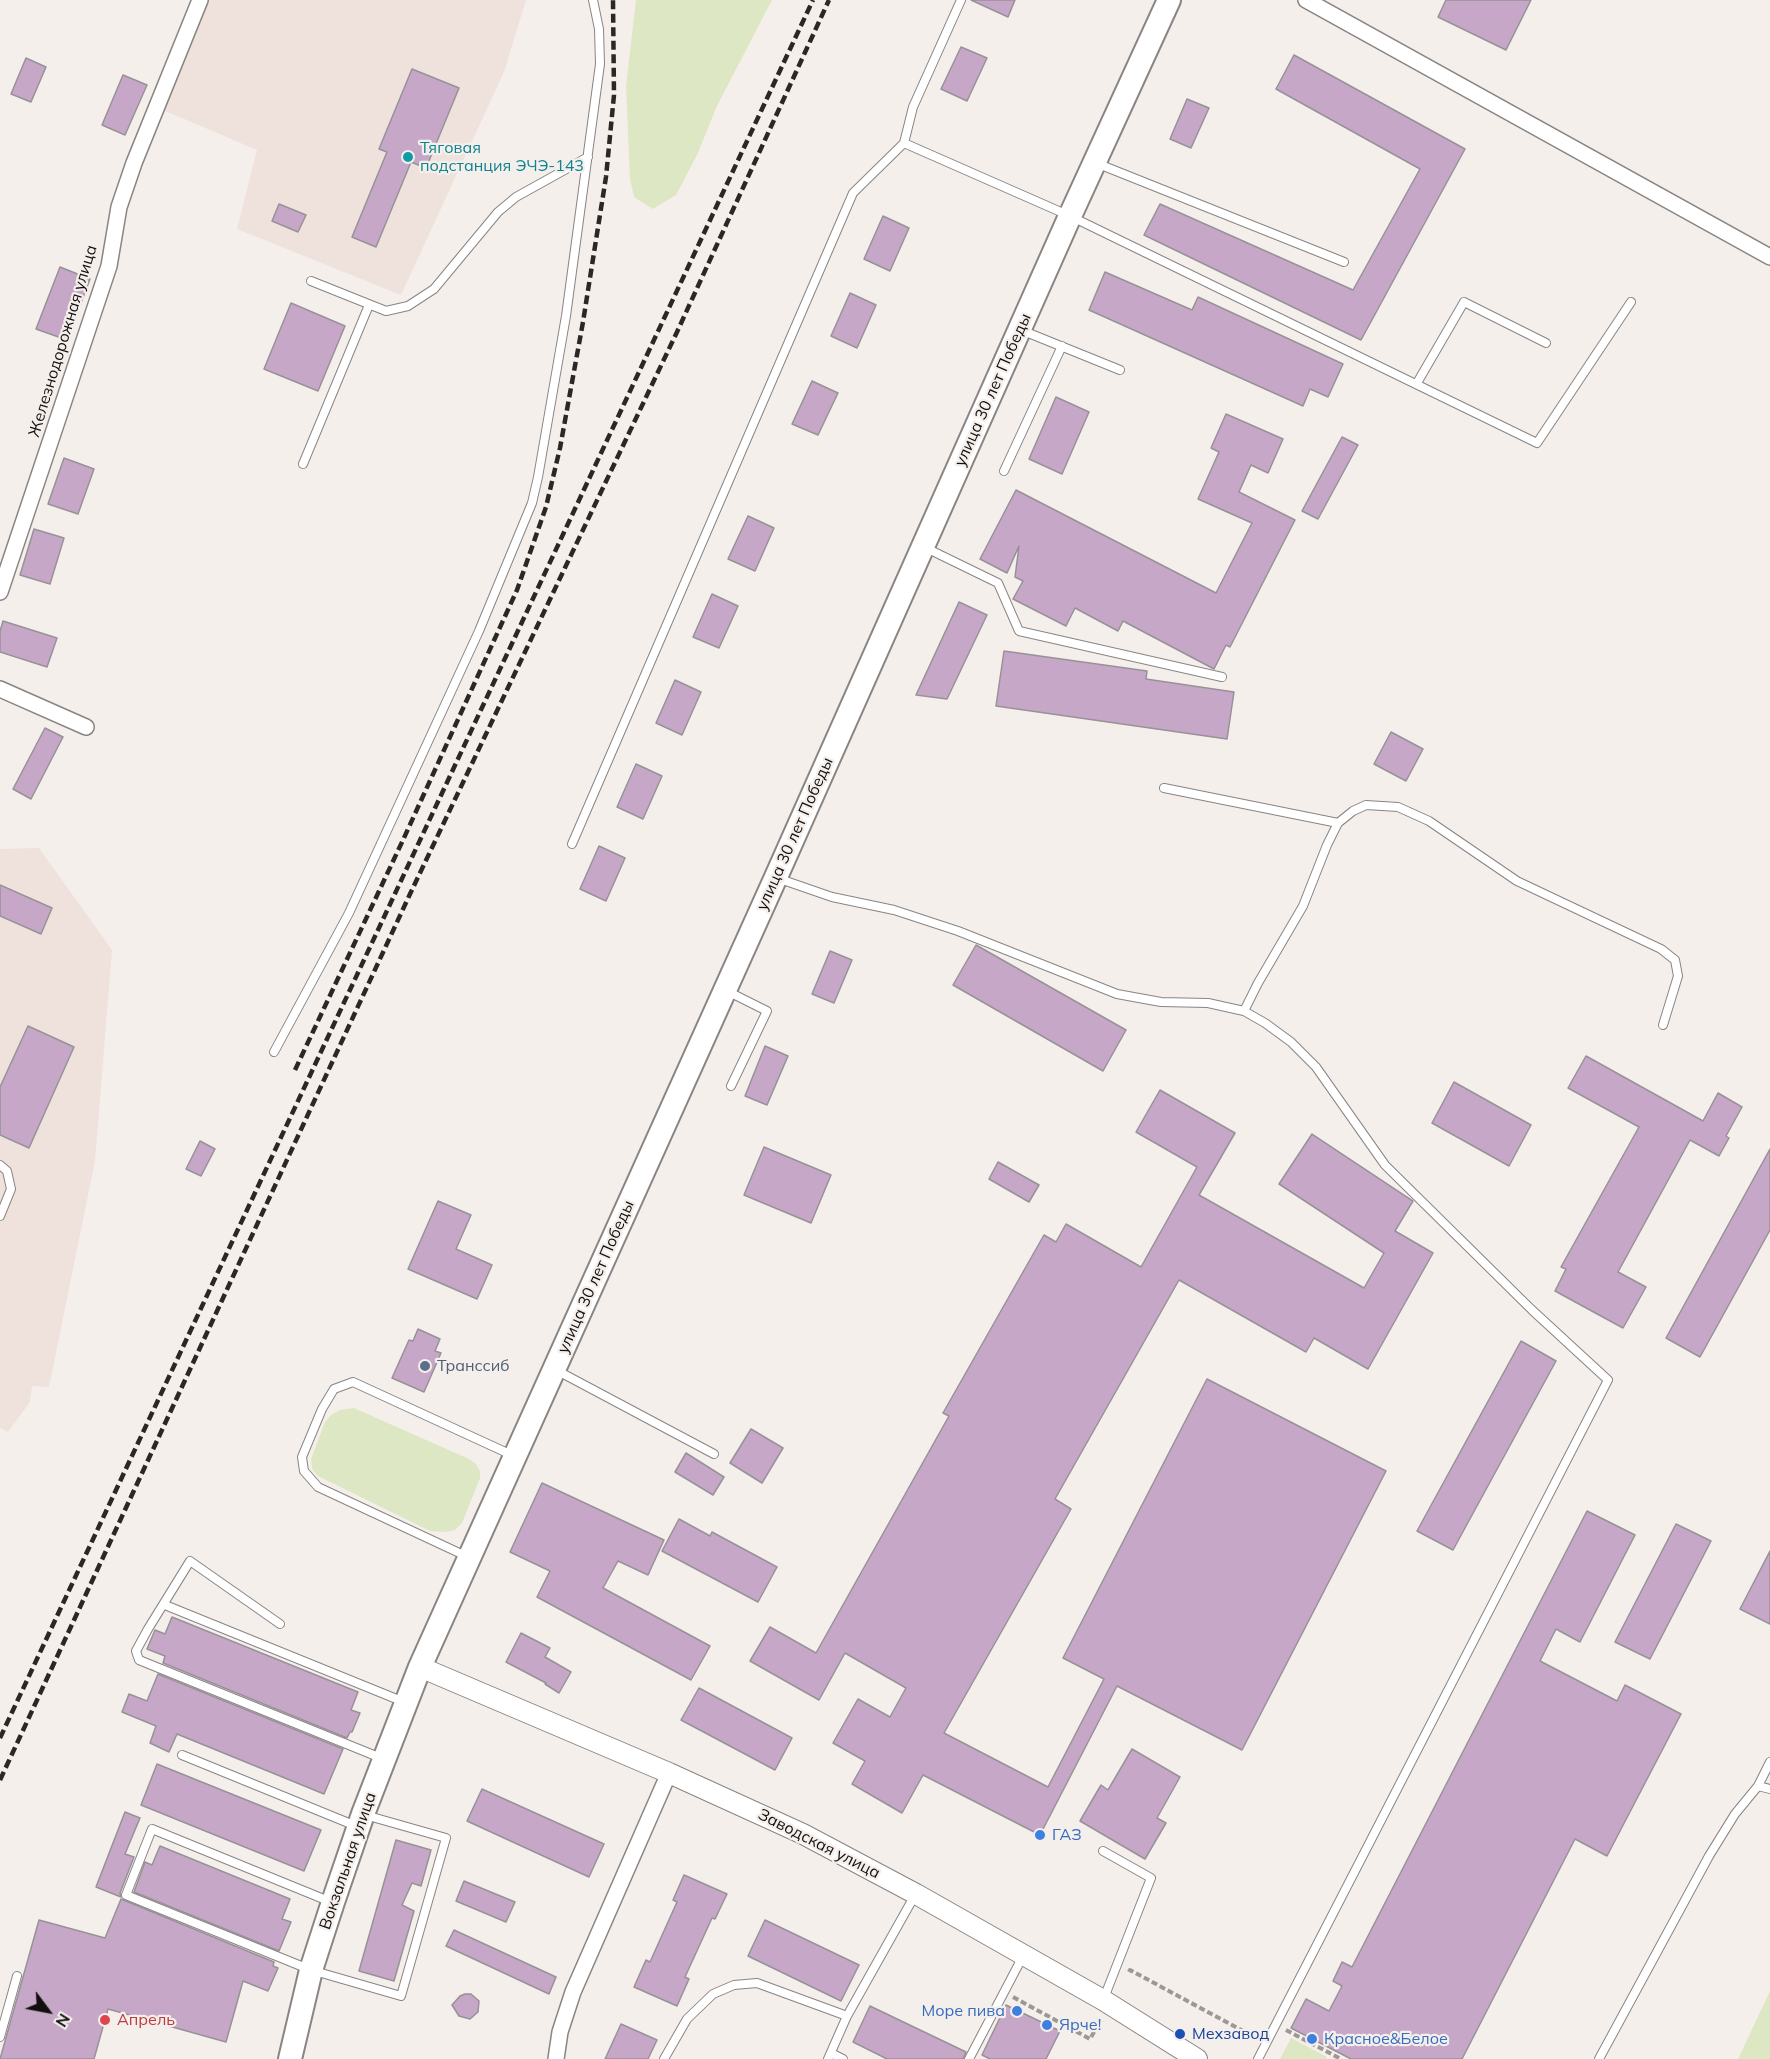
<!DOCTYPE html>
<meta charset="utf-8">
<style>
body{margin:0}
#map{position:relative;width:1770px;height:2059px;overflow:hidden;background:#f5efec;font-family:Mulish,sans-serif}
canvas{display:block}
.north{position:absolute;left:18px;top:1981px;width:60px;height:60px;-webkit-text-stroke:4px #f5efec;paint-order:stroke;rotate:122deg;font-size:16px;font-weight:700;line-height:24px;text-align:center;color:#12100f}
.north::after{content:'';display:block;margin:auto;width:21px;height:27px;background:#12100f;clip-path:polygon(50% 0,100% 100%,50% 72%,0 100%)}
</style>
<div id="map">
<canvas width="1770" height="2059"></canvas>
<div class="north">N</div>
</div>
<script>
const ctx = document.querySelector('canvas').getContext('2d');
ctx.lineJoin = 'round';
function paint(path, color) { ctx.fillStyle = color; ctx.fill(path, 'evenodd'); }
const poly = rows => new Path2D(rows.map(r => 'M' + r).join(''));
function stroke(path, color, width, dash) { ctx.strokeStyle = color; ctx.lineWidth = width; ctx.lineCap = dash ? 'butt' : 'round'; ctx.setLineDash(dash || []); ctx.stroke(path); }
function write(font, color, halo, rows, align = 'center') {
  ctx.font = font + ' Mulish,sans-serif'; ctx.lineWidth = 4.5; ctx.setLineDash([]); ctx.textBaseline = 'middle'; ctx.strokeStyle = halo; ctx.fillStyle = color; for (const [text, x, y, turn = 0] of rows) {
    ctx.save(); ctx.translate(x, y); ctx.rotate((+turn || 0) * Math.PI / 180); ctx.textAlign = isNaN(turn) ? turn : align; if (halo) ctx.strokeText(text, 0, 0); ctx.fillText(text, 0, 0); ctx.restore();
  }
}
const built = poly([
 [207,0,526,0,504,72,401,295,237,229,257,150,163,110],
 [39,848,112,950,95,1161,49,1387,32,1386,30,1402,8,1432,0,1428,0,849]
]);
const green = poly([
 [636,0,772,0,717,106,697,155,676,195,653,209,634,197,630,179,626,86],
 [354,1408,469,1459,476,1464,480,1471,480,1478,462,1523,455,1530,444,1532,430,1531,318,1476,312,1469,311,1459,325,1422,331,1415,340,1410],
 [1770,1991,1770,2059,1738,2059],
 [1291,2038,1327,2057,1326,2059,1280,2059]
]);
const building = poly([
 [971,0,1015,0,1008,17,971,0],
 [1446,0,1531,0,1506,50,1438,17,1446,0],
 [961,47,987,58,967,101,941,89,961,47],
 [1294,55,1465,149,1361,340,1144,235,1160,204,1353,290,1420,169,1276,89,1294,55],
 [26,58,46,67,31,102,11,94,26,58],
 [412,69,459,88,426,168,411,162,376,247,352,237,387,152,379,149,412,69],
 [123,75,147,85,125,135,102,125,123,75],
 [1187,99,1209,108,1191,148,1170,139,1187,99],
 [279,204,306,215,298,232,272,221,279,204],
 [883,216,909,228,890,271,864,259,883,216],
 [60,267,90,279,67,340,36,329,60,267],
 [1105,272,1192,310,1198,297,1343,364,1328,397,1310,389,1303,406,1089,310,1105,272],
 [850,293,876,305,857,348,831,336,850,293],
 [291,303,345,326,318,391,264,369,291,303],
 [812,381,838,393,818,435,792,424,812,381],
 [1056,397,1089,412,1062,474,1029,459,1056,397],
 [1226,414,1283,439,1268,473,1251,465,1239,492,1295,520,1230,647,1226,645,1214,669,1123,621,1118,631,1075,608,1066,626,1013,599,1023,581,1015,577,1019,546,1007,573,980,559,1016,490,1216,593,1252,523,1198,499,1219,452,1211,448,1226,414],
 [1342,437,1358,445,1318,519,1302,511,1342,437],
 [64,458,94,469,78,514,48,504,64,458],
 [748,516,774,528,755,571,728,559,748,516],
 [34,529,64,538,50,584,20,575,34,529],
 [712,594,738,606,719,648,693,637,712,594],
 [959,602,987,615,947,699,916,695,959,602],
 [3,621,57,638,47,667,0,652,0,631,3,621],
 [1004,651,1147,671,1146,679,1234,692,1227,739,996,706,1004,651],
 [675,680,701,692,682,735,656,723,675,680],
 [45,728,63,737,31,799,13,789,45,728],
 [1391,732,1423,749,1406,781,1374,764,1391,732],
 [636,764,662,776,643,819,617,807,636,764],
 [599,846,625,858,606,901,580,889,599,846],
 [0,885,52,908,41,934,0,916,0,885],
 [976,945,1126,1030,1103,1071,953,985,976,945],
 [830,951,852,960,834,1003,812,994,830,951],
 [28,1026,74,1047,29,1148,0,1135,0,1087,28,1026],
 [765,1046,788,1056,767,1105,745,1096,765,1046],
 [1586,1056,1703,1121,1718,1093,1742,1107,1726,1136,1729,1138,1719,1156,1690,1140,1618,1272,1646,1287,1623,1328,1555,1291,1566,1269,1561,1267,1639,1127,1568,1088,1586,1056],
 [1454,1082,1531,1125,1509,1166,1432,1123,1454,1082],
 [1160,1090,1235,1133,1199,1195,1364,1288,1384,1253,1279,1184,1312,1134,1413,1201,1395,1231,1433,1253,1368,1369,1314,1338,1306,1352,1179,1280,1055,1499,1071,1509,944,1733,1048,1787,1104,1679,1063,1658,1207,1379,1386,1471,1242,1750,1117,1686,1040,1835,923,1775,902,1813,852,1784,865,1761,833,1743,858,1699,890,1717,906,1688,845,1653,819,1700,750,1661,770,1627,816,1653,949,1416,943,1413,1044,1235,1056,1242,1066,1224,1141,1267,1197,1167,1136,1132,1160,1090],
 [200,1141,215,1149,201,1176,186,1169,200,1141],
 [764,1147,831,1175,811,1223,744,1195,764,1147],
 [1770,1149,1770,1230,1700,1357,1666,1338,1770,1149],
 [998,1162,1039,1185,1029,1202,989,1179,998,1162],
 [438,1201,471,1215,456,1249,492,1265,477,1299,408,1269,438,1201],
 [418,1329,440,1339,435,1351,441,1353,424,1392,392,1378,409,1340,413,1341,418,1329],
 [1521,1341,1556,1361,1453,1550,1417,1531,1521,1341],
 [751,1429,783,1448,762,1483,730,1463,751,1429],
 [686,1453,724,1477,713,1495,675,1472,686,1453],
 [542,1483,664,1540,648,1575,618,1561,603,1588,710,1646,691,1680,537,1597,550,1571,510,1552,542,1483],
 [1587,1511,1635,1535,1580,1642,1556,1629,1540,1661,1617,1701,1625,1685,1681,1714,1607,1856,1575,1839,1462,2059,1351,2059,1291,2028,1306,1999,1329,2011,1342,1986,1333,1981,1342,1962,1352,1967,1587,1511],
 [679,1519,710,1536,712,1532,777,1567,758,1602,662,1551,679,1519],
 [1676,1524,1711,1541,1650,1659,1615,1642,1676,1524],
 [1770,1551,1770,1624,1740,1609,1770,1551],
 [172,1617,358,1692,351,1710,360,1713,352,1732,350,1732,347,1738,163,1663,165,1656,147,1649,155,1630,165,1634,172,1617],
 [521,1633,550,1648,545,1657,571,1672,559,1693,545,1684,546,1683,506,1662,521,1633],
 [158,1674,343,1749,324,1794,177,1734,169,1752,150,1743,156,1726,122,1712,129,1694,147,1701,158,1674],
 [699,1688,792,1738,775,1770,681,1720,699,1688],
 [1132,1749,1180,1777,1157,1818,1166,1823,1145,1859,1080,1821,1101,1785,1108,1790,1132,1749],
 [157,1764,321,1830,304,1871,141,1805,157,1764],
 [482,1789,604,1844,589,1877,467,1821,482,1789],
 [125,1812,140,1818,125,1854,134,1857,120,1893,121,1897,96,1887,125,1812],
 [396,1840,431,1850,421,1886,412,1883,402,1905,414,1911,394,1981,359,1971,396,1840],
 [160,1846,290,1899,282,1919,291,1922,279,1951,134,1892,145,1862,152,1865,160,1846],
 [684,1875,727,1894,715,1919,712,1918,685,1977,689,1979,677,2006,634,1987,646,1960,650,1962,677,1902,673,1900,684,1875],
 [464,1881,515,1902,506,1922,456,1901,464,1881],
 [121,1899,274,1962,273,1966,278,1968,268,1991,243,1981,226,2042,108,2009,94,2059,0,2059,39,1920,105,1938,121,1899],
 [765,1920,859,1965,841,2001,748,1956,765,1920],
 [454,1930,556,1977,549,1994,446,1946,454,1930],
 [465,1994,471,1994,479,2001,478,2012,470,2019,459,2016,452,2005,460,1996,465,1994],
 [1006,2005,1060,2031,1046,2059,990,2059,982,2055,1006,2005],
 [870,2006,966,2052,963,2059,887,2059,853,2042,870,2006],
 [621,2024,657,2040,648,2059,605,2059,621,2024]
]);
const path = poly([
 [1129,1972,1130,1970,1256,2038],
 [1013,1997,1090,2039,1101,2020],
 [1286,2030,1341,2059]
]);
const service = poly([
 [904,143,913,107,961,0],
 [1096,163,1344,262],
 [311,281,386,311,408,306,434,289,498,212,516,197,588,157],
 [1021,330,1120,370],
 [1417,383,1464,302,1546,343],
 [303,464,369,305],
 [1004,471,1062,346],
 [924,547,998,583,1019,631,1222,677],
 [1164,788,1338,823],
 [572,844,853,193,904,143,1070,216,1537,443,1631,302],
 [777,878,832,897,894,910,958,931,1117,994,1161,1002,1208,1003,1244,1011,1265,1023,1291,1042,1316,1067,1385,1165,1532,1310,1608,1380,1258,2059],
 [727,991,767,1011,731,1086],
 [1244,1011,1258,983,1303,906,1327,845,1338,823,1353,811,1366,805,1398,807,1429,821,1517,881,1661,949,1675,960,1678,976,1663,1025],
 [274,1052,349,913,479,631,532,503,538,477,566,316,600,64,599,29,593,0],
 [0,1165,7,1171,11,1189,0,1216],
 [556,1370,714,1454],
 [468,1557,318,1487,304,1471,302,1457,322,1409,334,1389,353,1382,514,1456],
 [165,1605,404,1702],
 [280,1624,190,1561,148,1629,136,1651,139,1660,381,1758],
 [182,1755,356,1826],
 [1758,1786,1770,1789],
 [1103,1851,1151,1878,1104,1998],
 [331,1902,152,1829,126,1895,311,1970,401,1996,446,1838,365,1815],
 [0,2037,17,1976],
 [831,2053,843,2059],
 [664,2059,687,2019,713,1994,734,1985,757,1983,847,2016],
 [828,2059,847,2016,915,1895],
 [969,2059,1023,1956],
 [1599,2059,1709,1856,1735,1814,1758,1786,1770,1762]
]);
const minor = poly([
 [1306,0,1770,257],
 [0,592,109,266,119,207,134,163,200,0],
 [0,689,86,727],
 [556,2059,560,2032,573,1992,669,1773]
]);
const tertiary = poly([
 [420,1667,669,1773,803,1834,916,1894,1103,2000,1197,2059]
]);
const secondary = poly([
 [290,2059,311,1970,333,1902,363,1814,420,1667,776,877,1070,216,1169,0]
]);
const rail = poly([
 [295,1070,403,840,517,590,546,507,560,448,583,322,606,177,614,95,613,0],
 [0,1738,813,0],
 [0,1780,410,894,677,332,829,0]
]);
const markers = [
 [408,157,6,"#0f9aa8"],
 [425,1366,6,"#5c6f8a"],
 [1040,1835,6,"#3f7fe0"],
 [1017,2011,6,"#3f7fe0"],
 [105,2020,6,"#e0444e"],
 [1047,2025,6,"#3f7fe0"],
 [1180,2034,6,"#1a4fb4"],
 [1312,2039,6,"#3f7fe0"]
];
const cultureNames = [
 ["Тяговая",420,148],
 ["подстанция ЭЧЭ-143",420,166]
];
const streetNames = [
 ["Железнодорожная улица",63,341,-73],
 ["улица 30 лет Победы",993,390,-66],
 ["улица 30 лет Победы",795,834,-66],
 ["улица 30 лет Победы",596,1277,-66],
 ["Заводская улица",819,1844,27],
 ["Вокзальная улица",348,1861,-71]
];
const serviceNames = [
 ["Транссиб",437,1366]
];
const shopNames = [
 ["ГАЗ",1052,1835],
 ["Море пива",1005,2011,"right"],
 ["Ярче!",1059,2025],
 ["Красное&Белое",1324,2039]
];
const healthNames = [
 ["Апрель",117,2020]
];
const transitNames = [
 ["Мехзавод",1192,2034]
];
paint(built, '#efe1db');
paint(green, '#dee7c4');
paint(building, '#c7a7c8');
stroke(building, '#969297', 1.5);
stroke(service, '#8a8482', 10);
stroke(minor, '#8a8482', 18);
stroke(tertiary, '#8a8482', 22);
stroke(secondary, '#8a8482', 26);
stroke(path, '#9d9896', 4, [6, 3]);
stroke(service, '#fff', 8);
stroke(minor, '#fff', 15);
stroke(tertiary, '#fff', 20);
stroke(secondary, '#fff', 22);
stroke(rail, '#2a2827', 4.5, [9, 4.5]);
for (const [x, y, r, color] of markers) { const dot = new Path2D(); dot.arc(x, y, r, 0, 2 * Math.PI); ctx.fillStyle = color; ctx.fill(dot); stroke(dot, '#f5efec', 2); }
write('16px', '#0d838f', '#f5efec', cultureNames, 'left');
write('16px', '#12100f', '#f5efec', streetNames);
write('16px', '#4e5e75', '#f5efec', serviceNames, 'left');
write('16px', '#366cbe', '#f5efec', shopNames, 'left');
write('16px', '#be3a42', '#f5efec', healthNames, 'left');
write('16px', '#164399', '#f5efec', transitNames, 'left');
</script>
